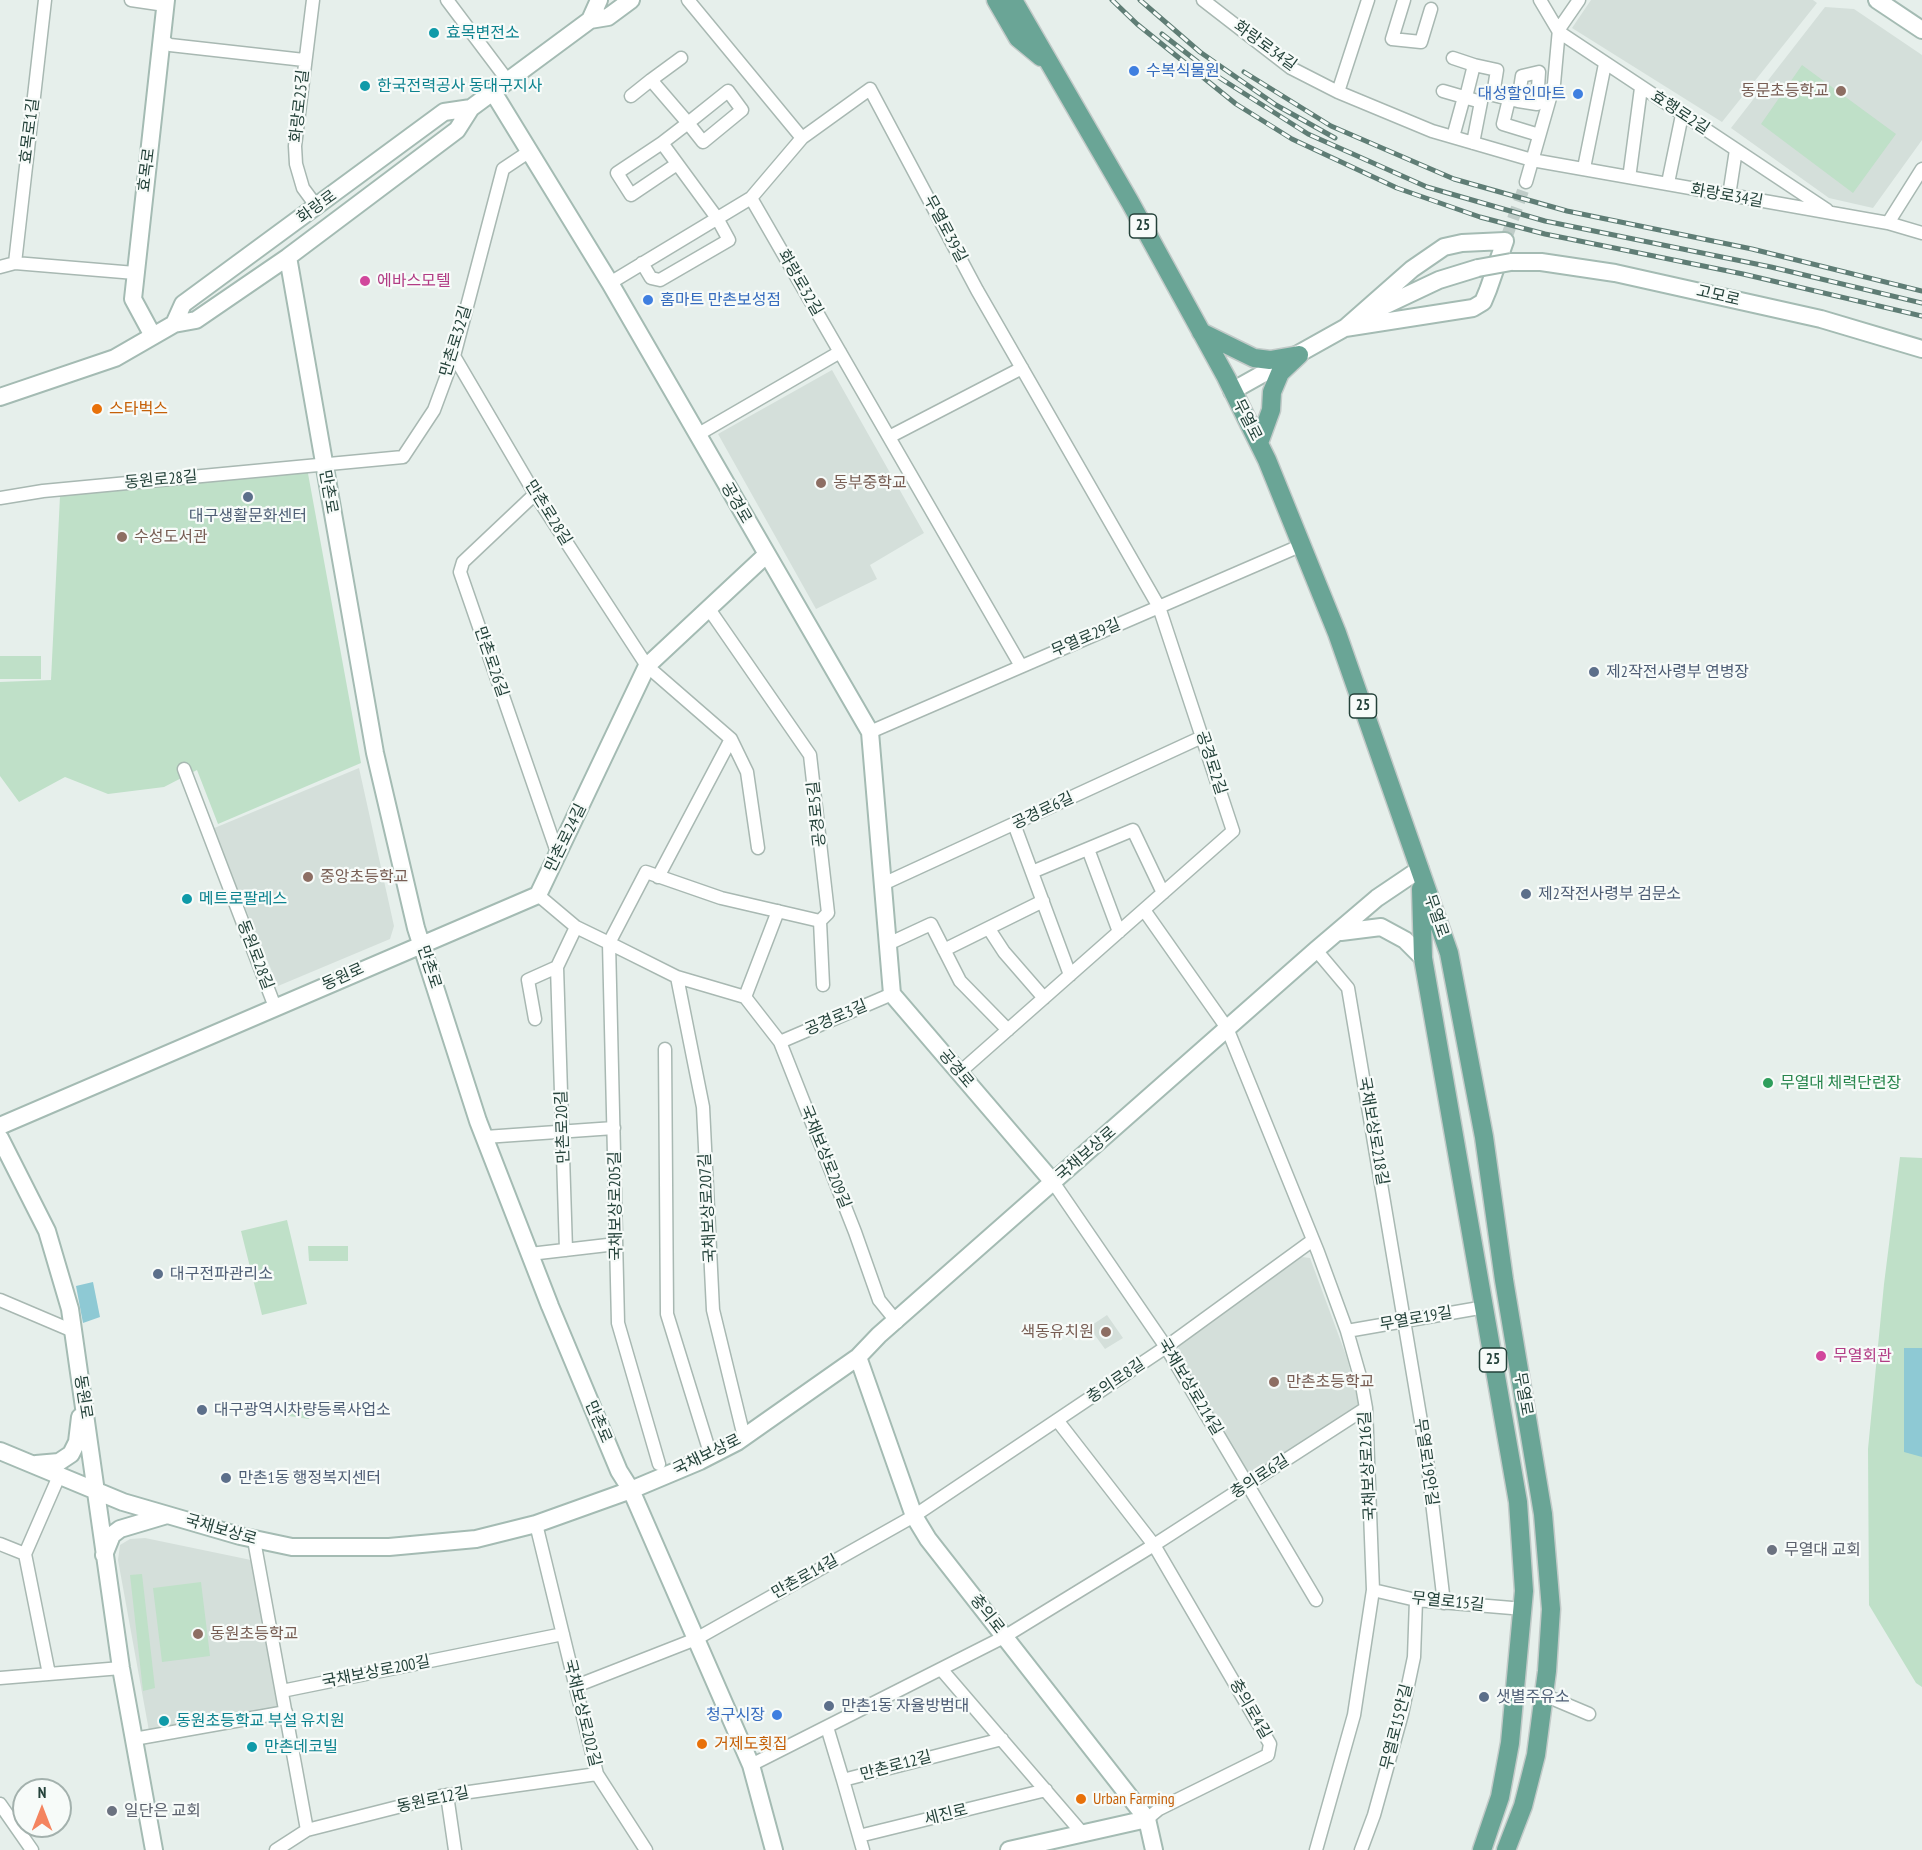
<!DOCTYPE html>
<meta charset="utf-8">
<style>
body{margin:0}
#map{position:relative;width:1922px;height:1850px;overflow:hidden;background:#e6efeb;font-family:"PT Sans Narrow",sans-serif}
canvas{display:block}
.north{position:absolute;left:12px;top:1778px;width:60px;height:60px;box-sizing:border-box;background:#f7fbf9;border:2px solid #a3b1ad;border-radius:50%;rotate:0deg;font-size:16px;font-weight:700;line-height:24px;text-align:center;color:#24423a}
.north::after{content:'';display:block;margin:auto;width:21px;height:27px;background:#f4845f;clip-path:polygon(50% 0,100% 100%,50% 72%,0 100%)}
</style>
<div id="map">
<canvas width="1922" height="1850"></canvas>
<div class="north">N</div>
</div>
<script>
const ctx = document.querySelector('canvas').getContext('2d');
ctx.lineJoin = 'round';
function paint(path, color) { ctx.fillStyle = color; ctx.fill(path, 'evenodd'); }
const poly = rows => new Path2D(rows.map(r => 'M' + r).join(''));
function stroke(path, color, width, dash) { ctx.strokeStyle = color; ctx.lineWidth = width; ctx.lineCap = dash ? 'butt' : 'round'; ctx.setLineDash(dash || []); ctx.stroke(path); }
function write(font, color, halo, rows, align = 'center') {
  ctx.font = font + ' "PT Sans Narrow","Noto Sans KR",sans-serif'; ctx.lineWidth = 4.5; ctx.setLineDash([]); ctx.textBaseline = 'middle'; ctx.strokeStyle = halo; ctx.fillStyle = color; for (const [text, x, y, turn = 0] of rows) {
    ctx.save(); ctx.translate(x, y); ctx.rotate((+turn || 0) * Math.PI / 180); ctx.textAlign = isNaN(turn) ? turn : align; if (halo) ctx.strokeText(text, 0, 0); ctx.fillText(text, 0, 0); ctx.restore();
  }
}
const built = poly([
 [1591,0,1813,0,1817,3,1722,122,1572,28],
 [1825,7,1854,9,1922,55,1922,140,1873,208,1829,198,1731,128],
 [832,370,924,533,870,565,877,579,816,609,718,434],
 [359,768,394,926,390,939,278,986,212,829],
 [1302,1257,1310,1258,1347,1358,1359,1406,1256,1475,1248,1472,1225,1434,1226,1427,1221,1418,1214,1416,1178,1353,1179,1344],
 [1107,1315,1123,1338,1105,1349,1089,1327],
 [145,1538,251,1560,280,1707,149,1731,118,1560,120,1545,130,1539]
]);
const green = poly([
 [1802,65,1896,134,1853,193,1761,124],
 [307,468,361,763,218,824,197,770,164,787,108,794,65,777,19,802,0,776,0,682,51,680,60,496],
 [0,656,41,656,41,679,0,679],
 [1900,1157,1922,1158,1922,1687,1916,1683,1869,1605,1868,1449,1884,1284],
 [287,1220,307,1304,262,1315,241,1231],
 [308,1246,348,1246,348,1261,309,1261],
 [284,1401,311,1406,309,1419,282,1415],
 [142,1574,155,1688,143,1691,130,1575],
 [201,1582,210,1656,162,1662,153,1588]
]);
const water = poly([
 [93,1282,100,1317,83,1323,76,1286],
 [1904,1348,1922,1348,1922,1457,1904,1452]
]);
const streetTunnel = poly([
 [1507,236,1526,182]
]);
const street = poly([
 [131,0,165,5],
 [313,0,295,146,296,164,303,188,317,207],
 [447,0,508,81],
 [1203,0,1291,68,1338,92,1432,131,1532,160,1888,223,1922,233],
 [1404,0,1392,39,1421,42,1431,9],
 [1540,0,1559,32,1827,210],
 [162,40,170,45,304,60],
 [1453,58,1474,65,1466,97],
 [1474,65,1497,70,1493,95,1518,101,1522,76,1539,72,1537,104,1518,101],
 [1443,91,1481,102,1473,143],
 [1338,92,1368,0],
 [631,96,651,80],
 [1509,99,1503,124,1539,135],
 [1453,137,1464,97],
 [802,138,870,89,977,290,1159,607,1233,831,960,1072],
 [662,143,688,123,728,91,742,110,703,142,688,123,651,80,681,58],
 [1585,163,1605,64],
 [1630,171,1641,88],
 [1669,178,1682,115],
 [1526,182,1554,84,1559,29,1579,0],
 [1730,189,1736,150],
 [751,198,1021,666],
 [1888,223,1922,169],
 [15,263,135,273],
 [642,263,651,278,660,280,729,240,717,218,662,143,617,173,631,195,677,164],
 [0,267,15,263,45,0],
 [610,283,751,198,802,138,688,0],
 [454,356,535,494,647,666,731,739,747,772,758,848],
 [697,435,840,352],
 [889,437,1022,368],
 [535,494,463,562,460,572,558,855],
 [0,498,43,491,403,457,434,410,454,356,503,169,530,151],
 [709,609,810,755,828,913,820,921,823,985],
 [870,732,1302,545],
 [184,769,275,1007],
 [1014,824,1070,975],
 [1088,849,1119,932],
 [1032,872,1133,830,1163,893],
 [658,877,731,739],
 [883,884,1202,737],
 [538,895,576,927,609,943,677,977,745,997,780,1042,855,1232,879,1300,897,1322],
 [1144,910,1227,1028,1318,1252,1347,1331,1361,1380,1366,1408,1373,1590,1354,1715,1316,1850],
 [989,929,1004,952,1044,998],
 [888,944,931,924,960,981,1008,1030],
 [944,950,1043,901],
 [1316,950,1348,988,1426,1451,1444,1603],
 [677,977,703,1107,713,1310,744,1437],
 [745,997,778,911],
 [535,1019,528,980,557,967],
 [780,1042,892,994],
 [665,1049,667,1314,711,1456],
 [485,1137,614,1128],
 [1053,1182,1166,1347,1316,1600],
 [566,1250,557,967,576,927],
 [530,1254,616,1244],
 [0,1300,73,1331],
 [1347,1331,1485,1307],
 [1057,1420,1154,1545,1270,1744,1268,1755,1159,1809,1147,1819],
 [659,1464,618,1323,609,943,646,872,721,898,820,921],
 [536,1524,597,1774,646,1850],
 [254,1540,307,1830],
 [0,1544,25,1554],
 [1373,1590,1416,1600,1524,1609],
 [941,1669,1083,1834],
 [49,1674,25,1554,59,1476],
 [0,1678,121,1668],
 [576,1686,696,1639,914,1516,1166,1347,1313,1240],
 [282,1691,563,1634],
 [1544,1695,1589,1714],
 [827,1727,843,1780,1002,1739],
 [134,1739,286,1712],
 [751,1765,1004,1637,1154,1545,1366,1408],
 [843,1780,859,1836],
 [447,1795,455,1850],
 [0,1804,32,1850],
 [276,1850,307,1830,441,1796,597,1774],
 [863,1850,859,1836,1046,1790],
 [1361,1850,1374,1815,1402,1714,1414,1657,1416,1600]
]);
const secondary = poly([
 [1877,0,1922,30],
 [590,20,599,0],
 [493,92,610,283,870,732,892,994,1053,1182],
 [1505,241,1488,290,1483,302,1473,308,1345,328,1412,269,1444,247,1462,243,1505,241],
 [288,257,375,753,416,928,478,1121,550,1306,619,1471,631,1490,751,1765,774,1850],
 [1511,262,1541,262,1615,273,1821,319,1922,349],
 [174,324,183,304,444,112,471,108],
 [153,336,133,299,166,0],
 [1232,391,1384,306,1439,280,1478,268],
 [0,397,115,358,174,324,196,320,288,257,457,130,471,108,590,20,608,17,631,0],
 [1341,932,1381,927,1405,940,1423,958],
 [0,1126,538,895,647,666,766,555],
 [0,1138,47,1231,70,1309,121,1668,154,1850],
 [858,1357,914,1516,928,1539,1147,1819,1154,1850],
 [0,1451,123,1502,240,1536,292,1547,389,1547,476,1539,536,1524,631,1490,700,1461,737,1442,858,1357,879,1335,1316,950,1377,898,1420,869],
 [36,1464,59,1462,71,1454,77,1442,80,1417],
 [104,1555,112,1535,120,1529,167,1515],
 [1009,1850,1147,1819]
]);
const primary = poly([
 [996,0,1018,38,1041,57],
 [1013,0,1130,202,1226,377,1267,460,1337,633,1449,953,1484,1137,1504,1280,1543,1514,1551,1609,1547,1671,1536,1755,1523,1806,1506,1850],
 [1201,332,1254,358,1270,360,1299,355],
 [1259,443,1271,410,1272,392,1280,373,1299,355],
 [1421,889,1423,958,1518,1502,1524,1591,1510,1743,1500,1797,1482,1850]
]);
const rail = poly([
 [1112,0,1137,24,1236,104,1292,139,1397,188,1480,217,1545,234,1743,274,1922,316],
 [1140,0,1200,52,1276,105,1335,138],
 [1162,34,1212,73,1308,134,1427,187,1545,221,1771,267,1922,303],
 [1244,72,1331,126,1454,179,1567,211,1752,249,1922,291]
]);
const secondaryBridge = poly([
 [1478,268,1511,262]
]);
const markers = [
 [434,33,6,"#0f9aa8"],
 [1134,71,6,"#3f7fe0"],
 [365,86,6,"#0f9aa8"],
 [1841,91,6,"#8d6e63"],
 [1578,94,6,"#3f7fe0"],
 [365,281,6,"#d1479c"],
 [648,300,6,"#3f7fe0"],
 [97,409,6,"#e8710a"],
 [821,483,6,"#8d6e63"],
 [248,497,6,"#5c6f8a"],
 [122,537,6,"#8d6e63"],
 [1594,672,6,"#5c6f8a"],
 [308,877,6,"#8d6e63"],
 [1526,894,6,"#5c6f8a"],
 [187,899,6,"#0f9aa8"],
 [1768,1083,6,"#2e9e5b"],
 [158,1274,6,"#5c6f8a"],
 [1106,1332,6,"#8d6e63"],
 [1821,1356,6,"#d1479c"],
 [1274,1382,6,"#8d6e63"],
 [202,1410,6,"#5c6f8a"],
 [226,1478,6,"#5c6f8a"],
 [1772,1550,6,"#6b7280"],
 [198,1634,6,"#8d6e63"],
 [1484,1697,6,"#5c6f8a"],
 [829,1706,6,"#5c6f8a"],
 [777,1715,6,"#3f7fe0"],
 [164,1721,6,"#0f9aa8"],
 [702,1744,6,"#e8710a"],
 [252,1747,6,"#0f9aa8"],
 [1081,1799,6,"#e8710a"],
 [112,1811,6,"#6b7280"]
];
const shields = [
 [1143,226,27],
 [1363,706,27],
 [1493,1360,27]
];
const shieldNames = [
 ["25",1143,226],
 ["25",1363,706],
 ["25",1493,1360]
];
const cultureNames = [
 ["효목변전소",446,33],
 ["한국전력공사 동대구지사",377,86],
 ["메트로팔레스",199,899],
 ["동원초등학교 부설 유치원",176,1721],
 ["만촌데코빌",264,1747]
];
const streetNames = [
 ["화랑로34길",1265,46,36],
 ["화랑로25길",300,106,-84],
 ["효행로2길",1680,113,33],
 ["효목로1길",30,131,-83],
 ["효목로",147,170,-83],
 ["화랑로34길",1727,196,10],
 ["화랑로",317,207,-36],
 ["무열로39길",945,229,62],
 ["화랑로32길",800,283,60],
 ["고모로",1718,296,13],
 ["만촌로32길",456,341,-73],
 ["무열로",1247,420,63],
 ["동원로28길",161,480,-5],
 ["만촌로",328,492,80],
 ["공경로",736,503,60],
 ["만촌로28길",548,513,58],
 ["무열로29길",1086,638,-23],
 ["만촌로26길",491,662,71],
 ["공경로2길",1211,763,72],
 ["공경로6길",1043,811,-25],
 ["공경로5길",817,814,-96],
 ["만촌로24길",566,838,-64],
 ["무열로",1436,916,71],
 ["동원로28길",255,955,69],
 ["만촌로",429,967,72],
 ["동원로",343,977,-24],
 ["공경로3길",836,1018,-23],
 ["공경로",956,1069,50],
 ["만촌로20길",563,1127,-92],
 ["국채보상로218길",1373,1131,80],
 ["국채보상로",1086,1154,-41],
 ["국채보상로209길",825,1157,68],
 ["국채보상로205길",616,1206,-91],
 ["국채보상로207길",708,1208,-93],
 ["무열로19길",1416,1319,-10],
 ["충의로8길",1116,1381,-34],
 ["국채보상로214길",1190,1387,59],
 ["무열로",1523,1394,80],
 ["동원로",83,1397,81],
 ["만촌로",598,1422,67],
 ["국채보상로",707,1455,-26],
 ["무열로19안길",1426,1462,82],
 ["국채보상로216길",1368,1466,-93],
 ["충의로6길",1260,1477,-33],
 ["국채보상로",221,1530,16],
 ["만촌로14길",805,1577,-29],
 ["무열로15길",1448,1602,6],
 ["충의로",987,1614,52],
 ["국채보상로200길",376,1672,-11],
 ["충의로4길",1250,1709,60],
 ["국채보상로202길",582,1713,76],
 ["무열로15안길",1397,1727,-76],
 ["만촌로12길",896,1766,-15],
 ["동원로12길",433,1800,-12],
 ["세진로",946,1815,-14]
];
const shopNames = [
 ["수복식물원",1146,71],
 ["대성할인마트",1566,94,"right"],
 ["홈마트 만촌보성점",660,300],
 ["청구시장",765,1715,"right"]
];
const educationNames = [
 ["동문초등학교",1829,91,"right"],
 ["동부중학교",833,483],
 ["수성도서관",134,537],
 ["중앙초등학교",320,877],
 ["색동유치원",1094,1332,"right"],
 ["만촌초등학교",1286,1382],
 ["동원초등학교",210,1634]
];
const hotelNames = [
 ["에바스모텔",377,281],
 ["무열회관",1833,1356]
];
const foodNames = [
 ["스타벅스",109,409],
 ["거제도횟집",714,1744],
 ["Urban Farming",1093,1799]
];
const serviceNames = [
 ["대구생활문화센터",248,516,"center"],
 ["제2작전사령부 연병장",1606,672],
 ["제2작전사령부 검문소",1538,894],
 ["대구전파관리소",170,1274],
 ["대구광역시차량등록사업소",214,1410],
 ["만촌1동 행정복지센터",238,1478],
 ["샛별주유소",1496,1697],
 ["만촌1동 자율방범대",841,1706]
];
const leisureNames = [
 ["무열대 체력단련장",1780,1083]
];
const worshipNames = [
 ["무열대 교회",1784,1550],
 ["일단은 교회",124,1811]
];
paint(built, '#d4dfda');
paint(green, '#bfe0c8');
paint(water, '#8ec9d4');
stroke(streetTunnel, '#bfccc8', 12, [12, 6]);
stroke(street, '#a8b8b2', 15);
stroke(secondary, '#a4bbb3', 20);
stroke(primary, '#c2cac8', 21);
stroke(street, '#fff', 12);
stroke(secondary, '#fff', 16);
stroke(primary, '#6aa596', 18);
stroke(rail, '#5f7d75', 5);
stroke(rail, '#f7fbf9', 3, [9]);
stroke(secondaryBridge, '#a4bbb3', 20, []);
stroke(secondaryBridge, '#fff', 16);
for (const [x, y, r, color] of markers) { const dot = new Path2D(); dot.arc(x, y, r, 0, 2 * Math.PI); ctx.fillStyle = color; ctx.fill(dot); stroke(dot, '#f7fbf9', 2); }
for (const [x, y, w] of shields) { const box = new Path2D(); box.roundRect(x - w / 2, y - 12, w, 24, 4.5); ctx.fillStyle = '#f7fbf9'; ctx.fill(box); stroke(box, '#24423a', 1.5); }
write('bold 15px', '#24423a', null, shieldNames);
write('16px', '#0d838f', '#f7fbf9', cultureNames, 'left');
write('16px', '#24423a', '#f7fbf9', streetNames);
write('16px', '#366cbe', '#f7fbf9', shopNames, 'left');
write('16px', '#785e54', '#f7fbf9', educationNames, 'left');
write('16px', '#b23c85', '#f7fbf9', hotelNames, 'left');
write('16px', '#c56008', '#f7fbf9', foodNames, 'left');
write('16px', '#4e5e75', '#f7fbf9', serviceNames, 'left');
write('16px', '#27864d', '#f7fbf9', leisureNames, 'left');
write('16px', '#5b616d', '#f7fbf9', worshipNames, 'left');
</script>
